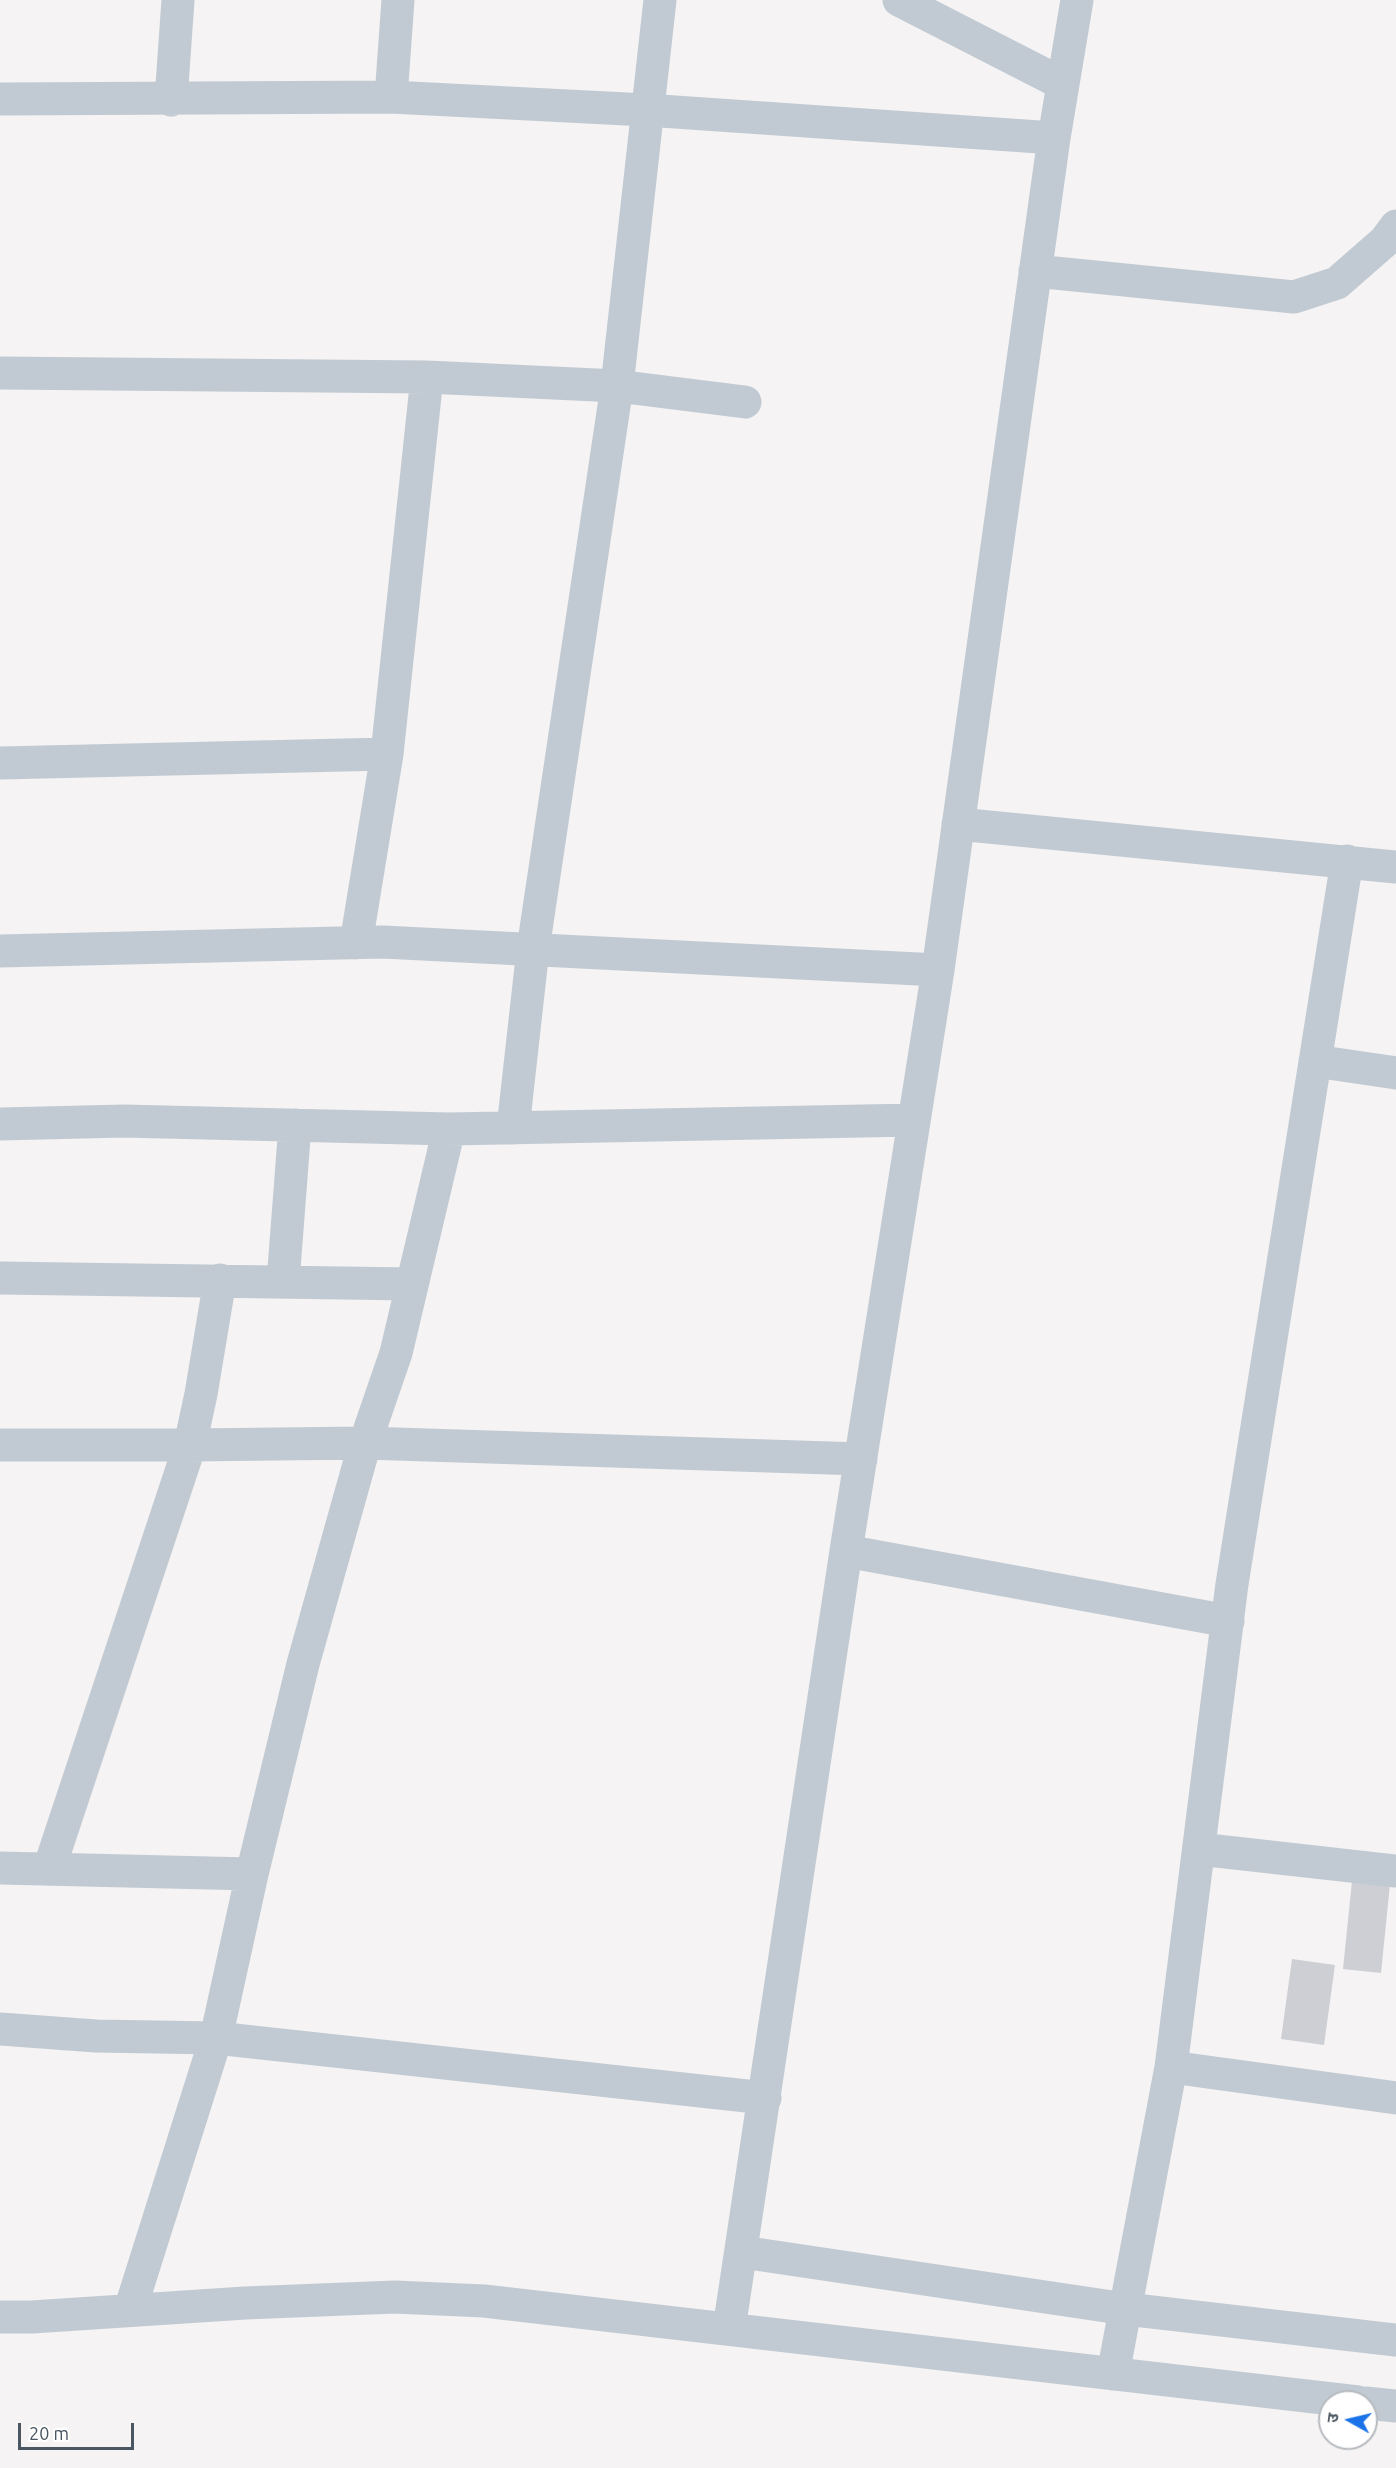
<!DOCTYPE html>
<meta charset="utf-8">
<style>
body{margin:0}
#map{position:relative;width:1396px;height:2468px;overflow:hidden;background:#f5f3f3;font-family:Ubuntu,"Noto Sans Devanagari",sans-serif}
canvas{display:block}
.north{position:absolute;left:1318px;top:2390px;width:60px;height:60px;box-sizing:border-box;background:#fff;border:2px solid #b7bbc0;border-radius:50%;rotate:278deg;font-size:16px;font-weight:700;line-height:24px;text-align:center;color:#4a5661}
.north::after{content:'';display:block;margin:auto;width:21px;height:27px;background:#1a73e8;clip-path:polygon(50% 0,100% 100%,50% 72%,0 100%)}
.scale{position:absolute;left:18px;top:2423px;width:116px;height:27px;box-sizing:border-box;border:3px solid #4a5661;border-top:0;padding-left:8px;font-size:18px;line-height:21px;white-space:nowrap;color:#4a5661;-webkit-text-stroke:4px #fff;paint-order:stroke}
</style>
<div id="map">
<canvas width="1396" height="2468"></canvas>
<div class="north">उ</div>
<div class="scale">20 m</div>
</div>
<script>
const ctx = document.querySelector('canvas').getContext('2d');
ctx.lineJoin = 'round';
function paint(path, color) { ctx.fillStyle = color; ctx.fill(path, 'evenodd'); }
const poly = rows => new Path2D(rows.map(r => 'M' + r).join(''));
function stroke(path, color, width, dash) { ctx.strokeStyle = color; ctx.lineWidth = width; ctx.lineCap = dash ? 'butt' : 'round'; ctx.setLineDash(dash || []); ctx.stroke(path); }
const building = poly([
 [1352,1881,1390,1884,1381,1973,1343,1969],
 [1292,1959,1335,1965,1324,2045,1281,2039]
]);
const minor = poly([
 [899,0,1063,84],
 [391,97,398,0],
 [0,99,391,97,646,110,1054,138],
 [171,100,178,0],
 [1035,271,1294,297,1337,283,1385,241,1396,226],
 [0,373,427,377,617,386,745,402],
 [0,763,387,754],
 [958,824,1396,867],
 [356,943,387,754,427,377],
 [0,951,383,942,938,970],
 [1315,1061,1396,1073],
 [0,1124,124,1121,449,1129,914,1120],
 [513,1128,533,949,617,386,660,0],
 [0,1278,412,1284],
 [283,1282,295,1125],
 [0,1445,190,1445,365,1443,861,1459],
 [846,1551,1228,1621],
 [1199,1849,1396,1871],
 [0,1868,252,1874],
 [49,1869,190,1445,201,1394,220,1280],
 [0,2029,96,2036,216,2038,765,2098],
 [1171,2067,1396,2098],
 [742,2252,1126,2309,1396,2340],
 [130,2310,216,2038,252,1874,303,1664,365,1443,396,1353,449,1129],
 [0,2317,32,2317,245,2303,395,2297,484,2301,1358,2402],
 [729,2329,846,1551,938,970,1054,138,1077,0],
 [1113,2374,1171,2067,1232,1584,1347,861],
 [1366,2403,1396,2406]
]);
paint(building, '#cdcfd5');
stroke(minor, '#c1cad2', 33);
</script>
